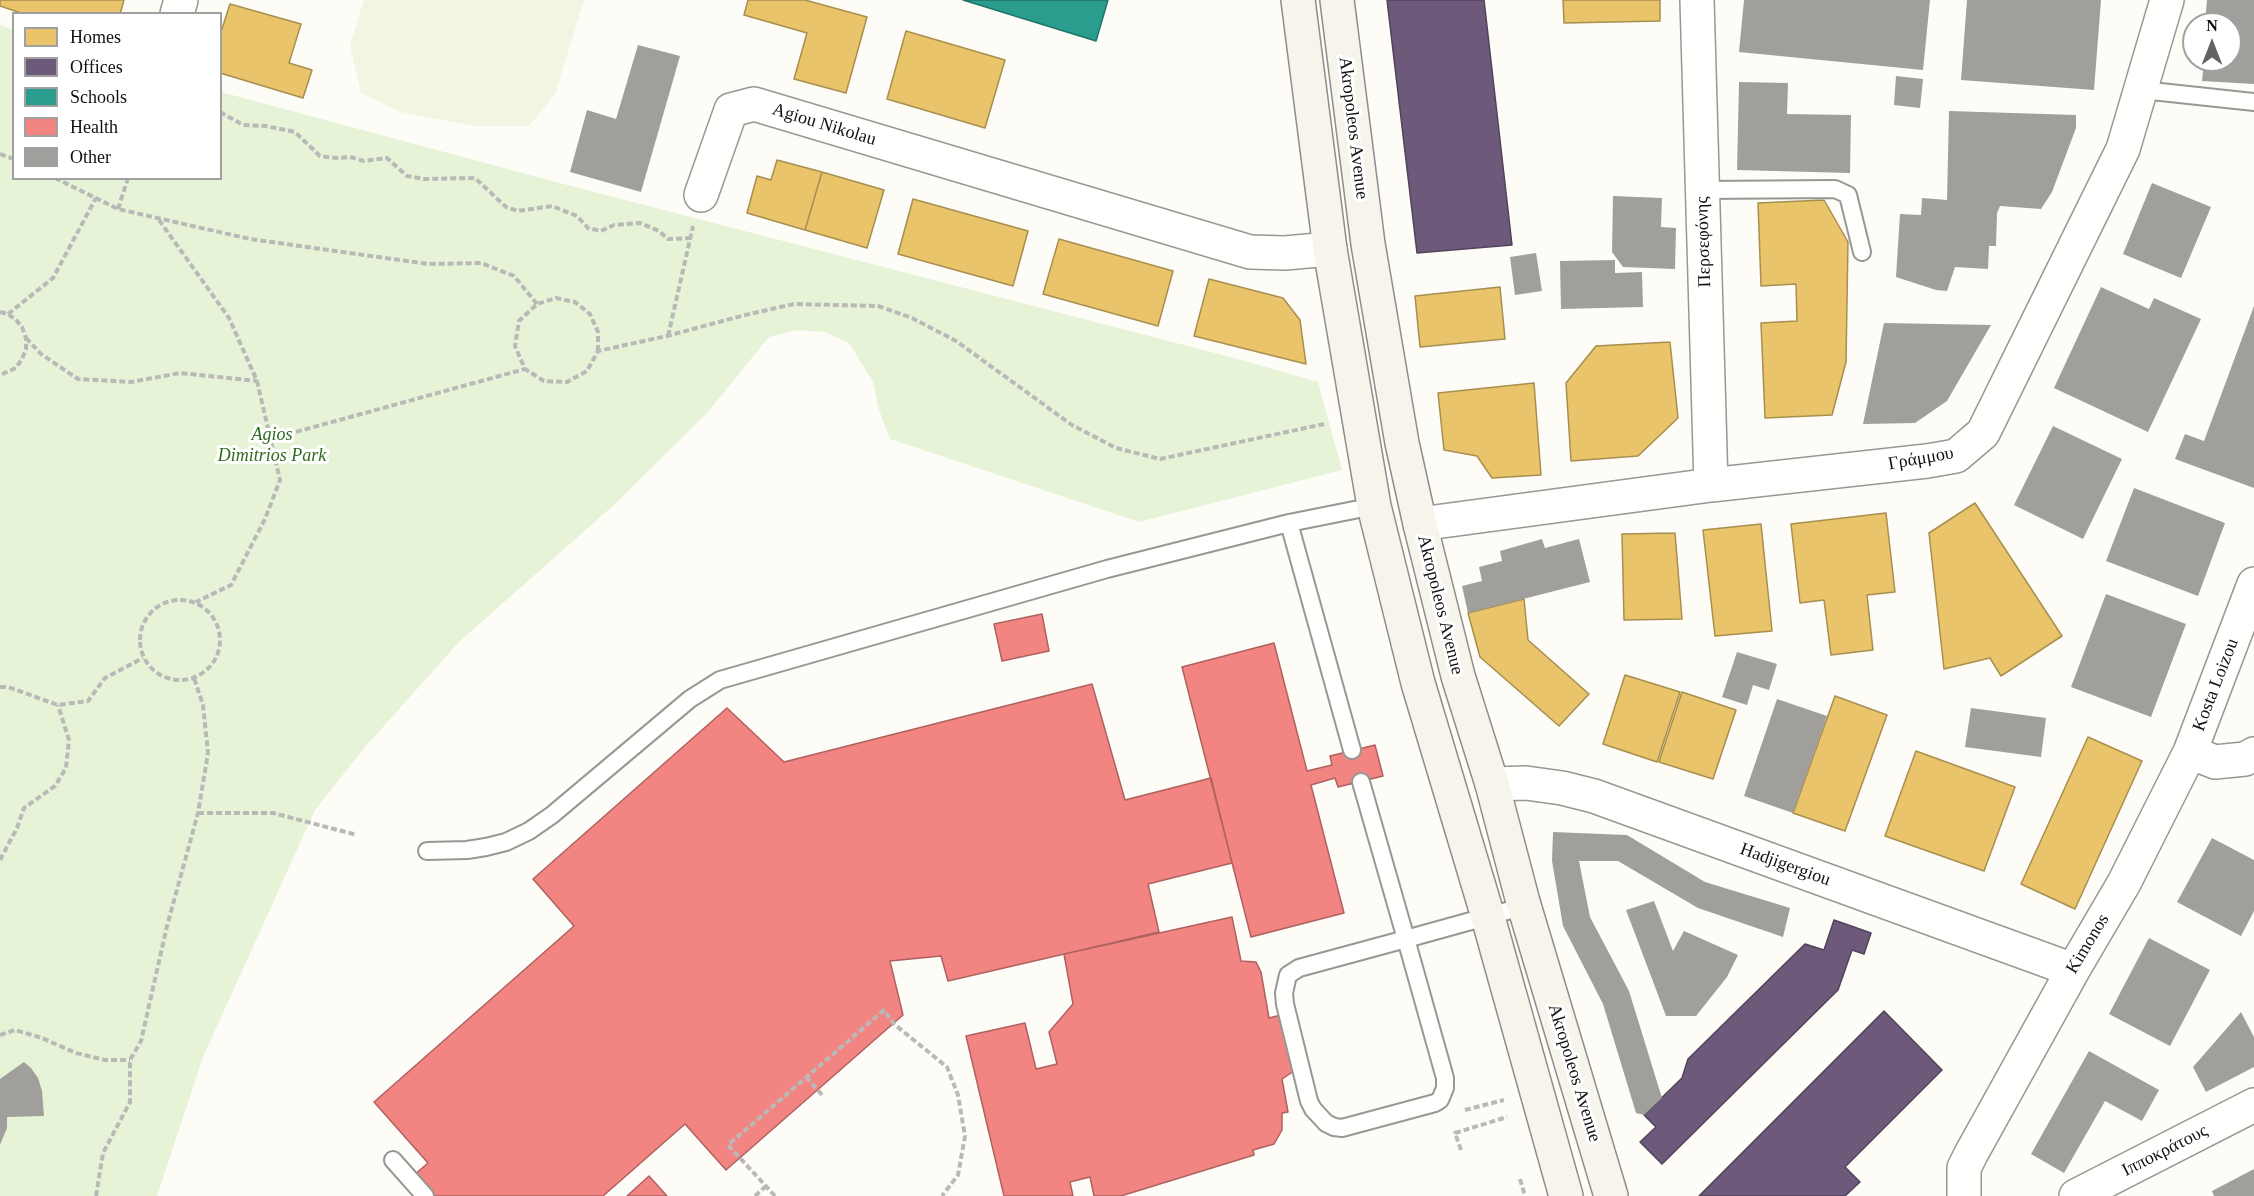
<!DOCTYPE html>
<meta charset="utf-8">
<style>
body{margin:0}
#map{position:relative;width:2254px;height:1196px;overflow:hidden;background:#fdfcf7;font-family:Georgia,serif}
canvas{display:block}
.legend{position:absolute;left:12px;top:12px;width:210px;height:168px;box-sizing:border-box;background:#fff;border:2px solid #a0a0a0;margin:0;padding:8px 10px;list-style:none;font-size:18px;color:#111}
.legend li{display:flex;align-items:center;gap:12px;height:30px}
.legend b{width:30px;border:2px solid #a0a0a0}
.north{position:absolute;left:2182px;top:12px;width:60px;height:60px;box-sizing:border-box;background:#fff;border:2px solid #a0a0a0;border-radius:50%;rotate:0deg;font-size:16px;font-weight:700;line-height:24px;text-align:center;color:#111}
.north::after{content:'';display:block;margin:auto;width:21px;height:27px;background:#646362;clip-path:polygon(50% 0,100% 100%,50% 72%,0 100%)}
</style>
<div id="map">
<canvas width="2254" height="1196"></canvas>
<ul class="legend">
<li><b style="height:16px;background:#e9c46a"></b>Homes</li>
<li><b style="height:16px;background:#6d597a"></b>Offices</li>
<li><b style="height:16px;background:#2a9d8f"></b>Schools</li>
<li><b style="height:16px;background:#f28482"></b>Health</li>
<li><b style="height:16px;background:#a19f9c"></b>Other</li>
</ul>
<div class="north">N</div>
</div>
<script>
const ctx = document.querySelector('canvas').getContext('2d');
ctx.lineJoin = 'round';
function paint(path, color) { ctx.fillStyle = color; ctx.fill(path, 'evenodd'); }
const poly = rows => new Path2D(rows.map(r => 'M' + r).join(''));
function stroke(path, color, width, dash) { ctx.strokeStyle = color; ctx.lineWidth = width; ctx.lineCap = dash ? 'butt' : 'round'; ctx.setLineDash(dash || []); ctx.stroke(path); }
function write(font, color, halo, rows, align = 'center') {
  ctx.font = font + ' Georgia,serif'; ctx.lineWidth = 6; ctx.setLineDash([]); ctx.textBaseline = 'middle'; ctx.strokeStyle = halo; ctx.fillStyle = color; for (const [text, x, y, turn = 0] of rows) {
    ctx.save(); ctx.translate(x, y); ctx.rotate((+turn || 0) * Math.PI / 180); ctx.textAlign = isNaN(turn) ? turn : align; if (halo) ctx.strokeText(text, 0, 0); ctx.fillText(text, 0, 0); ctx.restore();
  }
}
const green = poly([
 [0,25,13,30,14,178,220,178,221,92,556,182,1234,358,1318,382,1342,470,1139,522,890,439,879,410,873,382,849,343,825,332,797,330,769,337,707,413,615,504,460,641,365,747,315,810,203,1057,157,1196,0,1196]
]);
const pitch = poly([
 [364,0,584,0,555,94,529,126,475,126,401,112,361,93,350,45]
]);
const homes = poly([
 [0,0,124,0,120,14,24,14,0,6,0,0],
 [748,0,805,0,867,17,846,93,794,79,807,33,744,15,748,0],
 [1563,0,1660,0,1660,21,1564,23,1563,0],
 [230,4,301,24,289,63,312,70,303,98,220,73,220,35,230,4],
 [906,31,1005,60,985,128,887,99,906,31],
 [777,160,822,172,805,230,747,213,757,176,771,180,777,160],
 [822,172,884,190,867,248,805,230,822,172],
 [913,199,1028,231,1013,286,898,254,913,199],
 [1824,200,1848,242,1846,362,1832,415,1765,418,1761,323,1797,321,1796,284,1761,286,1758,203,1824,200],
 [1059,239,1173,271,1158,326,1043,294,1059,239],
 [1209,279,1283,298,1300,320,1306,364,1194,336,1209,279],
 [1500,287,1505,339,1420,347,1415,296,1500,287],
 [1670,342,1678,418,1638,456,1571,461,1566,383,1596,346,1670,342],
 [1534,383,1541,475,1492,478,1477,456,1444,450,1438,393,1534,383],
 [1975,503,2062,636,2001,676,1990,658,1944,669,1929,533,1975,503],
 [1886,513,1895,592,1867,595,1873,650,1831,655,1824,600,1800,603,1791,524,1886,513],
 [1761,524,1772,631,1715,636,1703,530,1761,524],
 [1675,533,1682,619,1624,620,1622,534,1675,533],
 [1524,599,1528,640,1589,694,1559,726,1480,657,1468,613,1524,599],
 [1625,675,1680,692,1657,762,1603,744,1625,675],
 [1682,692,1736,710,1713,779,1659,762,1682,692],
 [1835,696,1887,715,1845,831,1793,813,1835,696],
 [2088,737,2142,761,2075,909,2021,884,2088,737],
 [1916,751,2015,787,1984,871,1885,836,1916,751]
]);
const offices = poly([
 [1387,0,1484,0,1512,245,1417,253,1387,0],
 [1834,920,1871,933,1864,954,1852,950,1838,990,1662,1164,1640,1142,1656,1127,1644,1115,1682,1078,1688,1059,1805,944,1824,950,1834,920],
 [1884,1011,1942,1070,1845,1167,1860,1182,1845,1196,1699,1196,1884,1011]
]);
const schools = poly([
 [963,0,1108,0,1096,41,963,0]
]);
const health = poly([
 [1042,614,1049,651,1002,661,994,624,1042,614],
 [1274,643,1307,771,1332,765,1330,756,1375,745,1383,776,1338,787,1335,778,1311,785,1344,913,1251,937,1182,667,1274,643],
 [1092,684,1125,800,1211,778,1232,863,1148,884,1159,932,948,981,941,956,890,961,903,1015,726,1170,685,1124,603,1196,430,1196,413,1176,428,1163,374,1102,574,926,533,879,727,708,784,762,1092,684],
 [1232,917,1241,961,1256,962,1261,972,1269,1018,1281,1015,1297,1069,1282,1079,1288,1112,1282,1113,1282,1130,1274,1144,1253,1150,1254,1155,1121,1196,1094,1196,1090,1177,1070,1182,1073,1196,1004,1196,966,1036,1025,1023,1036,1069,1057,1064,1049,1032,1073,1004,1064,954,1232,917],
 [649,1176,667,1196,627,1196,649,1176]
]);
const building = poly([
 [1744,0,1930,0,1923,70,1739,52],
 [1967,0,2101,0,2094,90,1961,80],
 [2207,0,2254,0,2254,84,2202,81,2204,60,2230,60,2230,24,2205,24],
 [638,45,680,56,641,192,570,172,587,110,616,119],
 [1896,76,1923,79,1920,108,1894,105],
 [1739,82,1788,83,1787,114,1851,115,1850,173,1737,170],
 [1949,111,2076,115,2076,128,2052,192,2041,209,2000,206,1997,213,1996,246,1989,246,1988,269,1955,267,1947,291,1936,290,1896,277,1900,214,1921,215,1922,198,1947,200],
 [2152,183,2211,207,2181,278,2123,254],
 [1613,196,1662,198,1661,227,1676,228,1675,269,1623,267,1612,252],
 [1536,253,1542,291,1515,295,1510,257],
 [1615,260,1615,273,1642,272,1643,307,1561,309,1560,261],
 [2101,287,2149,309,2154,298,2201,319,2148,432,2054,388],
 [2254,306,2254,488,2175,459,2185,434,2204,441],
 [1884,323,1991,325,1947,401,1915,423,1863,424],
 [2053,426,2122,459,2083,539,2014,505],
 [2134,488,2225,523,2198,596,2106,561],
 [1542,539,1545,548,1579,539,1590,582,1468,613,1462,586,1482,581,1479,567,1502,561,1500,551],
 [2106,594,2186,624,2151,717,2071,687],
 [1737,652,1777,664,1769,690,1753,685,1747,705,1722,697],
 [1777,699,1827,716,1793,813,1744,796],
 [1971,708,2046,718,2041,757,1965,747],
 [1553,832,1627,835,1705,882,1790,908,1783,937,1698,908,1618,861,1579,861,1590,917,1629,991,1662,1098,1644,1115,1636,1113,1603,1004,1563,926,1552,861],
 [2212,838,2254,860,2254,911,2241,936,2177,902],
 [1654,901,1673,951,1684,931,1738,955,1727,977,1696,1016,1666,1016,1626,910],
 [2149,938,2210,970,2170,1046,2109,1014],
 [2241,1012,2254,1037,2254,1067,2206,1092,2193,1067],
 [2089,1051,2159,1090,2142,1121,2105,1101,2064,1173,2031,1154],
 [24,1062,31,1068,38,1078,42,1091,44,1116,7,1117,7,1128,0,1145,0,1079],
 [2254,1169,2254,1196,2214,1196,2212,1191]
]);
const path = poly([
 [220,112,243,125,266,126,295,132,320,156,336,158,350,157,364,161,387,158,407,176,424,179,475,178,506,207,518,211,552,206,577,216,588,228,601,231,614,225,640,223,659,231,668,239,691,238],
 [0,154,14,159],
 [55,178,118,209,250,239,428,264,481,263,514,276,537,304],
 [118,209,128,178],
 [159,220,229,318,257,381,280,480,265,519,231,585,196,602],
 [0,312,8,314,16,320,22,327,26,338,26,349,22,359,16,368,0,375],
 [8,314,53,278,96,198],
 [668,336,693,226],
 [26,338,41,354,78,379,131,382,180,373,257,381],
 [598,351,598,332,590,314,575,302,556,298,537,304,519,321,515,346,525,369,544,381,567,382,587,371,598,351,667,336,745,315,794,304,878,306,912,318,956,341,1072,425,1116,448,1160,459,1324,424],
 [271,442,292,433,525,369],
 '140 640a40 40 0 1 1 80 0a40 40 0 1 1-80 0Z',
 [0,687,8,687,58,705,88,701,105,678,143,658],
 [198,813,273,813,357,835],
 [0,860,17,828,24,808,55,786,66,768,69,740,58,705],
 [0,1035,15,1030,42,1038,76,1053,105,1060,130,1060],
 [806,1077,823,1096],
 [1465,1110,1504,1100],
 [1461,1150,1455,1133,1507,1117],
 [1520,1179,1525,1196],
 [96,1196,103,1153,130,1102,130,1060,141,1041,167,926,198,813,208,753,203,705,194,678],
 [755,1196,766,1186],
 [775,1196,728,1145,884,1010,894,1024,947,1067,958,1095,965,1136,958,1175,942,1196]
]);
const lane = poly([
 [2142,90,2254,102],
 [1703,190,1835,189,1848,195,1862,252],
 [1289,523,1352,750],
 [1361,782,1406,939,1445,1078,1445,1088,1440,1100,1435,1103,1342,1128,1334,1127,1326,1123,1313,1109,1309,1101,1285,1004,1284,993,1288,975,1299,968,1406,939,1525,906],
 [427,851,467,850,486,847,506,842,529,831,552,815,690,699,720,680,1107,569,1289,523,1374,506],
 [393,1160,425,1196]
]);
const street = poly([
 [1697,0,1711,485],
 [177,14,181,0],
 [701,195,731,110,754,104,1250,252,1285,253,1330,249],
 [1420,524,1711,485,1927,461,1956,456,1983,433,2123,149,2167,0],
 [2190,752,2215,762,2245,759,2254,754],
 [1492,784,1526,783,1562,788,1594,796,2073,970],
 [1964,1196,1964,1168,1971,1154,2073,970,2124,883,2190,752,2254,584],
 [2076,1196,2254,1105]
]);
const secondary = poly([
 [1298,0,1330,249,1374,506,1418,683,1486,910,1566,1196],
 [1337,0,1368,244,1402,443,1420,524,1458,676,1492,784,1523,902,1611,1196]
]);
const streetNames = [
 ["Agiou Nikolau",824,125,17],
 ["Akropoleos Avenue",1353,128,83],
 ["Περσεφόνης",1704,242,-92],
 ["Γράμμου",1921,459,-10],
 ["Akropoleos Avenue",1440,605,76],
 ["Kosta Loizou",2216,685,-69],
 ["Hadjigergiou",1785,865,20],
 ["Kimonos",2088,944,-59],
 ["Akropoleos Avenue",1574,1073,73],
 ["Ιπποκράτους",2165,1151,-27]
];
const parkNames = [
 ["Agios",272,435],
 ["Dimitrios Park",272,456]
];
paint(green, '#e7f3d7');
paint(pitch, '#f0f6e1');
paint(homes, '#e9c46a');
stroke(homes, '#a88e4f', 1.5);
paint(offices, '#6d597a');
stroke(offices, '#51435a', 1.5);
paint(schools, '#2a9d8f');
stroke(schools, '#227369', 1.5);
paint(health, '#f28482');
stroke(health, '#ae6260', 1.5);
paint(building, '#a19f9c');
stroke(lane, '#979795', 20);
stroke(street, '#979795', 36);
stroke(secondary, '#8e8d8b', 36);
stroke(path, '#b9b9b8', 4, [6, 3]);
stroke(lane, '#fffffe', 16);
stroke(street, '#fffffe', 33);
stroke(secondary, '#f6f4eb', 33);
write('18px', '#111', '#fff', streetNames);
write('italic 18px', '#2f6b1f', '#fff', parkNames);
</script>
